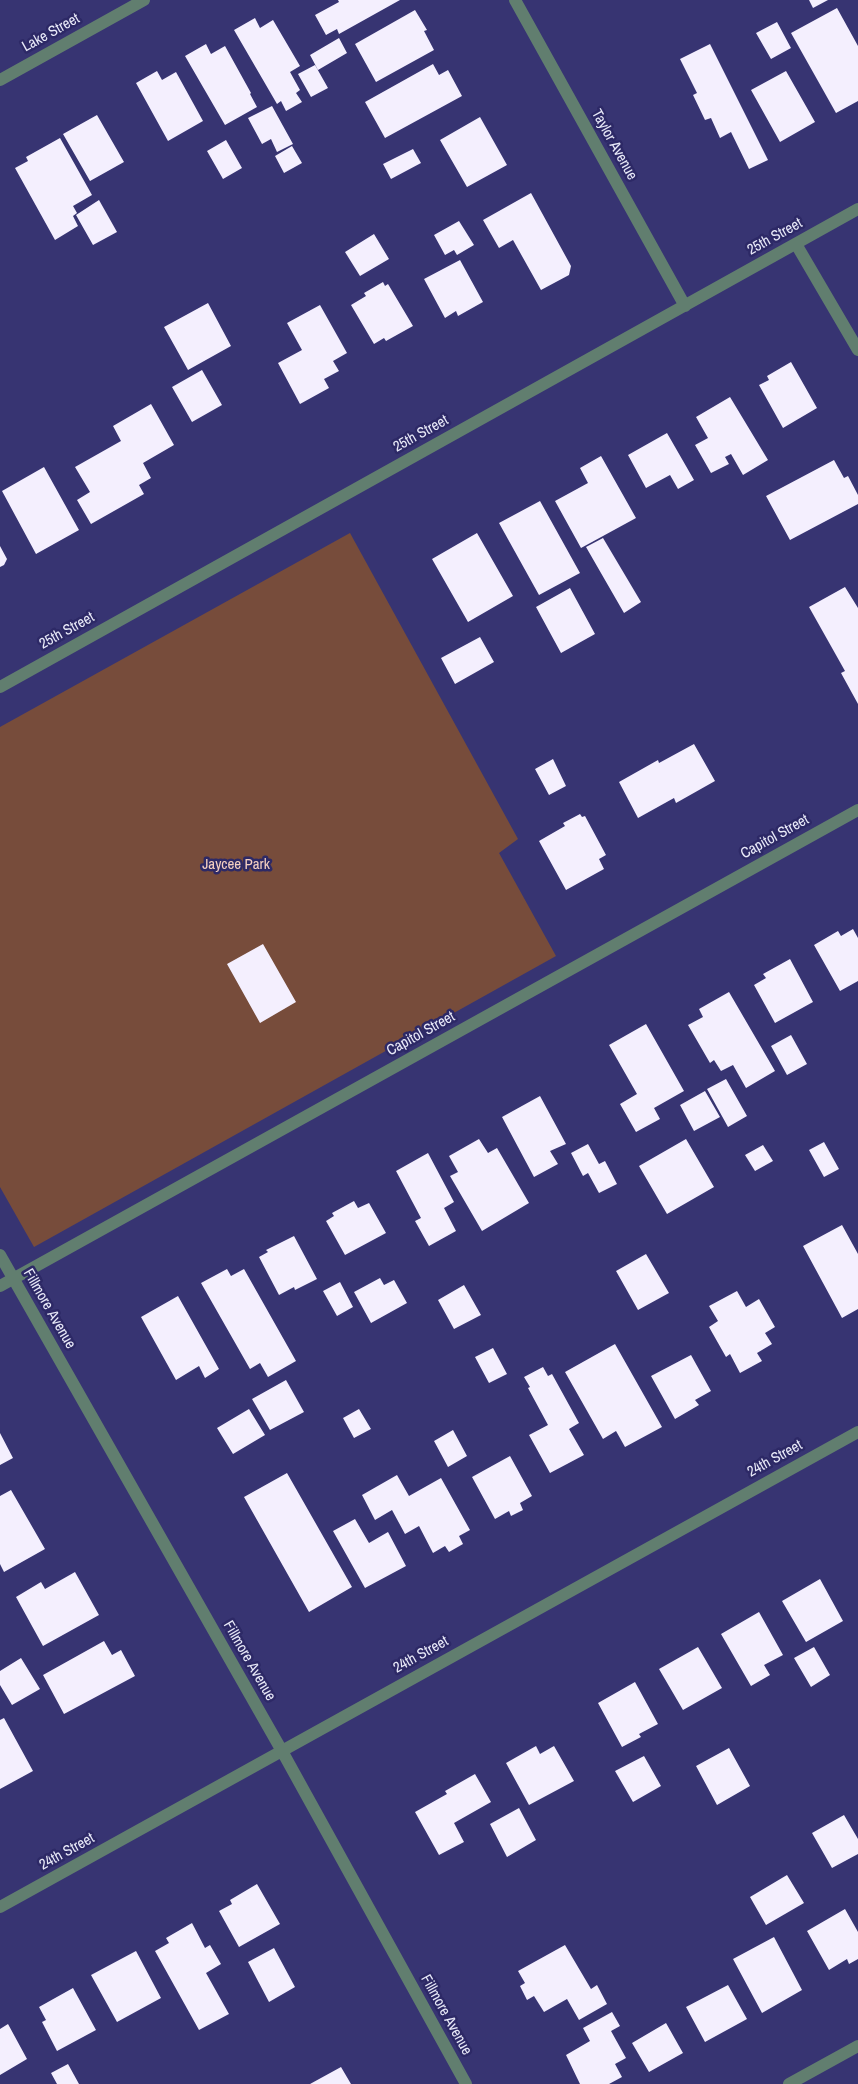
<!DOCTYPE html>
<style>
body{margin:0}
canvas{display:block;background:#373472}
</style>
<canvas width="858" height="2084"></canvas>
<script>
const ctx = document.querySelector('canvas').getContext('2d');
ctx.lineJoin = 'round';
function paint(path, color) { ctx.fillStyle = color; ctx.fill(path, 'evenodd'); }
const poly = rows => new Path2D(rows.map(r => 'M' + r).join(''));
function stroke(path, color, width, dash) { ctx.strokeStyle = color; ctx.lineWidth = width; ctx.lineCap = dash ? 'butt' : 'round'; ctx.setLineDash(dash || []); ctx.stroke(path); }
function write(font, color, halo, rows, align = 'center') {
  ctx.font = font + ' "Archivo Narrow",sans-serif'; ctx.lineWidth = 5; ctx.setLineDash([]); ctx.textBaseline = 'middle'; ctx.strokeStyle = halo; ctx.fillStyle = color; for (const [text, x, y, turn = 0] of rows) {
    ctx.save(); ctx.translate(x, y); ctx.rotate((+turn || 0) * Math.PI / 180); ctx.textAlign = isNaN(turn) ? turn : align; if (halo) ctx.strokeText(text, 0, 0); ctx.fillText(text, 0, 0); ctx.restore();
  }
}
const green = poly([
 [350,533,518,839,499,853,556,956,34,1247,0,1187,0,727]
]);
const building = poly([
 [338,0,400,0,339,34,337,29,326,35,315,15,339,2],
 [809,0,828,0,813,8],
 [837,8,858,46,858,101,836,113,791,33],
 [415,10,427,30,424,31,434,50,376,82,355,44],
 [255,18,260,28,273,20,300,66,290,72,300,90,296,93,302,102,286,111,281,101,277,104,234,30],
 [777,22,791,48,771,59,756,33],
 [339,38,347,53,318,70,310,55],
 [206,44,211,54,225,46,251,93,250,94,257,107,225,125,185,56],
 [710,44,768,160,749,169,731,132,720,138,711,118,705,120,693,95,697,93,680,59],
 [433,64,439,75,448,70,462,96,385,138,365,102],
 [315,65,328,88,311,97,298,74],
 [157,71,162,80,176,72,203,121,168,141,136,83],
 [786,71,815,122,780,142,751,90],
 [272,106,293,144,277,152,271,139,262,144,248,118],
 [97,115,124,162,90,181,63,134],
 [480,117,507,165,467,187,440,140],
 [60,138,92,195,73,206,77,213,73,216,78,226,55,240,15,168,28,161,26,157],
 [226,140,242,168,223,179,207,151],
 [292,146,302,163,284,173,275,156],
 [413,149,421,163,391,179,383,164],
 [531,193,571,266,569,275,541,290,513,240,499,248,483,220],
 [99,200,117,232,93,245,76,215],
 [459,221,474,245,457,255,454,250,445,255,434,235],
 [374,234,389,259,360,276,345,252],
 [460,260,483,302,458,316,456,311,445,318,424,279],
 [383,282,385,286,388,284,413,326,386,341,384,338,374,344,351,305,366,296,364,293],
 [208,303,231,346,188,370,164,327],
 [320,305,347,353,333,361,339,371,324,379,329,388,300,404,278,363,302,350,287,323],
 [791,362,817,408,783,428,759,385,769,380,767,376],
 [202,370,222,405,192,422,172,387],
 [730,397,768,460,743,475,731,454,725,457,729,464,711,473,695,445,708,438,696,417],
 [151,404,174,445,143,463,151,478,139,485,144,494,91,524,77,500,90,492,75,467,121,441,113,426],
 [667,433,694,480,678,489,670,475,646,488,628,455],
 [601,456,636,518,581,548,555,501,588,483,580,468],
 [834,460,844,478,848,476,858,495,858,504,790,540,766,496],
 [44,467,79,530,36,554,2,491],
 [540,501,580,573,539,595,499,523],
 [477,533,513,596,468,622,432,559],
 [603,538,641,602,624,613,586,547],
 [0,546,7,559,4,565,0,567],
 [845,587,858,608,858,704,841,673,845,671,809,607],
 [570,588,595,634,561,653,536,607],
 [480,637,494,662,455,684,441,658],
 [694,744,715,781,676,803,674,798,638,818,619,782,658,760,659,763],
 [553,759,566,786,549,795,535,769],
 [580,814,582,817,585,816,606,855,599,859,604,869,566,890,539,841,565,826,563,823],
 [853,929,858,938,858,981,840,991,814,945,838,931,841,936],
 [263,944,296,1002,260,1023,227,964],
 [790,959,813,1002,775,1023,754,985,766,978,763,974],
 [729,992,775,1071,746,1088,733,1065,721,1071,714,1060,710,1063,688,1025,703,1017,699,1009],
 [646,1024,684,1091,654,1108,660,1119,636,1132,620,1104,637,1094,609,1045],
 [791,1035,807,1064,787,1075,771,1046],
 [726,1079,747,1116,728,1127,707,1089],
 [705,1091,720,1117,694,1131,680,1105],
 [540,1096,566,1144,550,1151,558,1164,534,1177,502,1117],
 [479,1139,488,1153,497,1148,529,1203,482,1231,450,1176,458,1172,449,1156],
 [686,1139,714,1187,667,1214,639,1166],
 [824,1142,839,1169,824,1177,809,1150],
 [588,1144,599,1164,605,1161,617,1184,599,1193,588,1173,583,1176,571,1153],
 [763,1145,773,1161,755,1171,745,1155],
 [428,1153,454,1202,444,1208,456,1231,429,1246,415,1221,421,1218,396,1171],
 [354,1201,358,1208,369,1203,386,1233,345,1255,326,1221,334,1216,332,1213],
 [842,1225,858,1254,858,1309,842,1318,803,1246],
 [294,1236,317,1279,295,1290,294,1287,279,1295,259,1257,268,1252,266,1250],
 [646,1254,669,1293,638,1310,616,1271],
 [227,1269,231,1276,244,1269,296,1361,268,1377,260,1363,250,1369,201,1283],
 [380,1278,384,1285,394,1280,407,1303,371,1323,354,1292],
 [340,1282,353,1307,337,1316,323,1291],
 [464,1285,481,1315,454,1329,438,1300],
 [737,1291,746,1307,759,1299,775,1327,765,1333,772,1344,757,1353,762,1361,740,1373,730,1354,726,1357,709,1327,718,1321,709,1306],
 [178,1296,219,1369,205,1378,199,1366,176,1380,141,1317],
 [615,1344,662,1427,625,1447,616,1431,603,1439,565,1372],
 [493,1348,507,1374,489,1383,475,1357],
 [691,1355,711,1391,695,1400,699,1405,675,1419,651,1376],
 [543,1367,548,1376,552,1374,579,1423,569,1429,584,1455,550,1473,529,1435,548,1425,528,1388,530,1387,524,1377],
 [286,1380,304,1412,270,1430,252,1399],
 [249,1409,265,1435,233,1454,217,1428],
 [359,1409,371,1429,354,1438,343,1418],
 [453,1430,467,1456,448,1467,434,1441],
 [0,1433,13,1458,0,1465],
 [510,1456,532,1496,520,1503,523,1510,511,1516,509,1511,495,1519,472,1477],
 [287,1473,352,1587,309,1612,244,1497],
 [397,1475,409,1496,441,1478,470,1530,459,1536,463,1544,449,1552,445,1546,433,1553,419,1526,405,1534,392,1510,375,1520,362,1495],
 [11,1490,45,1549,4,1572,0,1564,0,1496],
 [355,1519,369,1543,388,1532,406,1566,365,1588,333,1531],
 [75,1572,99,1615,43,1646,16,1597,41,1582,45,1589],
 [820,1579,843,1621,806,1642,782,1601],
 [759,1612,783,1655,764,1665,770,1675,751,1686,721,1634],
 [104,1641,112,1655,121,1650,135,1676,64,1714,43,1675],
 [698,1647,722,1688,683,1710,659,1669],
 [814,1647,830,1675,811,1687,794,1658],
 [21,1658,40,1689,12,1705,0,1685,0,1671],
 [635,1682,658,1724,639,1734,641,1737,622,1747,598,1703],
 [4,1718,33,1771,0,1789,0,1720],
 [536,1746,540,1754,554,1746,574,1781,529,1805,506,1763],
 [729,1748,750,1786,717,1805,696,1766],
 [644,1756,661,1786,633,1802,615,1771],
 [475,1774,491,1802,454,1823,464,1842,439,1855,415,1812,447,1794,445,1791],
 [519,1808,536,1840,507,1857,490,1824],
 [844,1815,858,1839,858,1854,832,1868,812,1833],
 [787,1875,804,1903,766,1925,750,1897],
 [257,1884,280,1924,239,1947,219,1911,232,1904,230,1900],
 [845,1909,858,1932,858,1959,849,1964,847,1959,829,1970,807,1931],
 [192,1923,205,1948,210,1945,221,1964,206,1973,229,2014,199,2030,155,1951,169,1943,166,1938],
 [774,1937,802,1990,762,2013,733,1959],
 [565,1945,591,1989,597,1985,607,2004,579,2020,567,1999,544,2012,534,1996,527,2000,520,1986,525,1983,518,1971],
 [274,1948,295,1987,269,2002,248,1962],
 [136,1951,161,1998,117,2022,91,1975],
 [728,1985,747,2019,705,2042,686,2007],
 [73,1988,96,2030,57,2051,42,2022,46,2020,39,2007],
 [612,2012,620,2026,611,2031,626,2058,615,2064,622,2077,609,2084,580,2084,566,2055,590,2041,583,2028],
 [666,2023,683,2053,649,2072,632,2043],
 [8,2024,27,2059,0,2075,0,2029],
 [68,2064,79,2084,57,2084,51,2073],
 [341,2067,351,2084,310,2084]
]);
const minor = poly([
 [515,0,685,306],
 [0,80,144,0],
 [796,244,858,350],
 [0,687,858,209],
 [0,1255,282,1751,466,2084],
 [0,1286,858,810],
 [0,1907,858,1432],
 [789,2084,858,2046]
]);
const streetNames = [
 ["Lake Street",51,33,-29],
 ["Taylor Avenue",614,145,61],
 ["25th Street",775,237,-29],
 ["25th Street",421,434,-29],
 ["25th Street",67,631,-29],
 ["Capitol Street",775,837,-29],
 ["Capitol Street",421,1034,-29],
 ["Fillmore Avenue",49,1309,60],
 ["24th Street",775,1459,-29],
 ["24th Street",421,1655,-29],
 ["Fillmore Avenue",249,1661,60],
 ["24th Street",67,1852,-29],
 ["Fillmore Avenue",446,2015,61]
];
const parkNames = [
 ["Jaycee Park",236,865]
];
paint(green, '#774c3b');
paint(building, '#f4effe');
stroke(minor, '#617e6f', 12);
write('15px', '#e8e9f8', '#2d2966', streetNames);
write('15px', '#f5d0c1', '#2d2966', parkNames);
</script>
